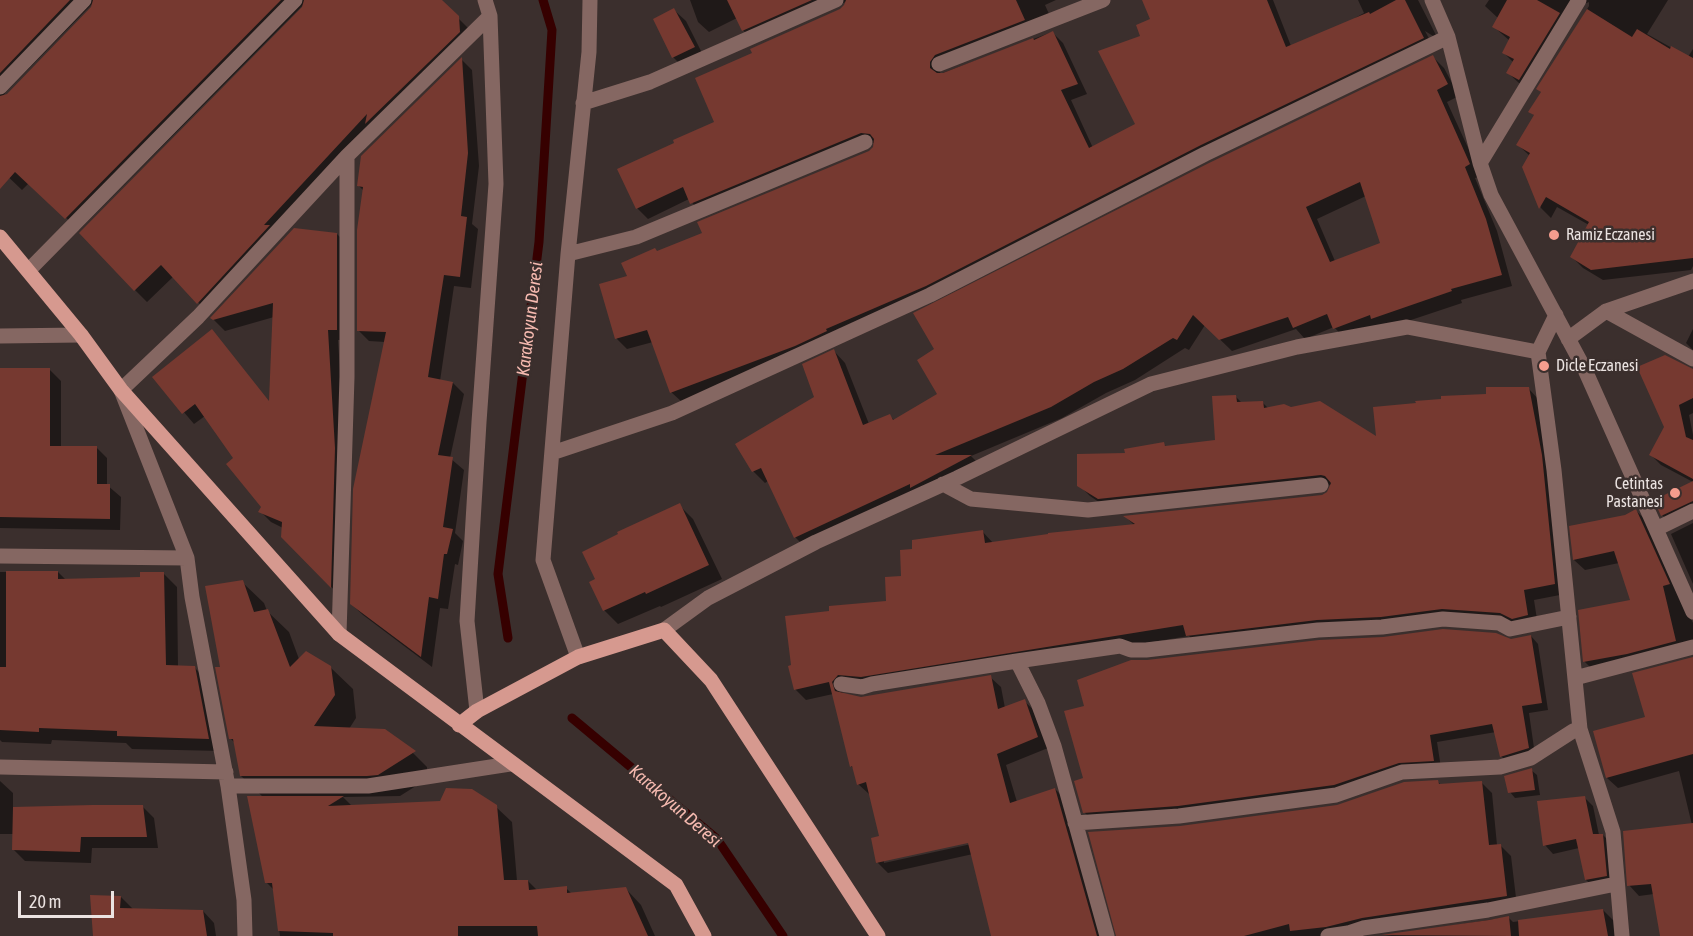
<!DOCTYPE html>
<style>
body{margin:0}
#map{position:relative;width:1693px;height:936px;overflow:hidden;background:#3b2f2d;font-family:"Asap Condensed",sans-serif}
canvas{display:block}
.scale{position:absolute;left:18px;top:891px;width:96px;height:27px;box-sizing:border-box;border:3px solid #ebe3e1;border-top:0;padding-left:8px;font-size:18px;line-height:21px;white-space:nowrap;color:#ebe3e1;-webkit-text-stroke:4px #3b2f2d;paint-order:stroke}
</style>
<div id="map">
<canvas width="1693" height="936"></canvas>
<div class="scale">20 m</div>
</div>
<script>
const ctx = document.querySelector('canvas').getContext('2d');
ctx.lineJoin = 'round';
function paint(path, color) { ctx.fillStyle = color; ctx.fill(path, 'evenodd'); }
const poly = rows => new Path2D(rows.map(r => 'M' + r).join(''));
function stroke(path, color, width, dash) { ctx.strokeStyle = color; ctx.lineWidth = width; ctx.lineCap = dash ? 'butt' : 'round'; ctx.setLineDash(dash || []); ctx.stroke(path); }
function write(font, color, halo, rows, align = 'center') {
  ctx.font = font + ' "Asap Condensed",sans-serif'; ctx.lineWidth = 5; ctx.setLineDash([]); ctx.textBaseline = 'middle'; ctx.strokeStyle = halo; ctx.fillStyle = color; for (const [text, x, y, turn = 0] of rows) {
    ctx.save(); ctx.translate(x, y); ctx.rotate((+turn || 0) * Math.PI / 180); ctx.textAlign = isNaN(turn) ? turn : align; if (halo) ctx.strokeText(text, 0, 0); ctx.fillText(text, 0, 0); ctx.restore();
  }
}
const shadow = poly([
 [0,0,440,0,470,30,374,131,210,315,174,276,147,302,135,290,305,3,79,230,29,183,22,190,0,169],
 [93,3,92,8,8,95,3,97,5,93],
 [690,0,1056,0,1045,5,1053,23,941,69,940,74,1052,32,1063,43,1087,94,1071,100,1093,148,1137,125,1142,37,1152,20,1144,0,1273,0,1291,46,1355,19,1355,18,1364,13,1358,0,1418,0,1438,39,1425,31,1434,48,1211,155,937,296,682,402,671,392,653,342,627,349,617,339,601,285,629,277,657,252,704,234,870,152,876,143,873,143,702,214,689,199,648,219,637,208,716,123,754,54,841,10,848,1,753,41,743,30,737,18,709,32,698,22],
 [1489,0,1668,0,1647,34,1688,57,1693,49,1693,266,1691,270,1603,280,1583,268,1572,257,1589,225,1557,207,1551,218,1541,208,1524,167,1530,156,1518,145,1535,116,1530,111,1542,93,1538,89,1589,6,1589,2,1582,5,1530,90,1519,83,1508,73,1514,63,1503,52,1510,41,1494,27,1499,19,1485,6],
 [674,10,686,21,705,59,685,69,673,57,655,19],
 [1433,57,1444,68,1459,96,1447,102,1481,176,1475,178,1497,231,1512,286,1461,300,1462,303,1384,329,1346,340,1334,327,1305,339,1296,329,1232,351,1205,325,1189,350,1185,348,1135,380,1106,393,1062,418,971,456,982,467,807,549,795,537,768,481,765,483,753,471,816,398,834,351,845,363,869,424,890,416,895,421,939,395],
 [1366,196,1382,244,1335,261,1317,219],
 [462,60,472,70,479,166,472,224,478,229,471,288,454,286,440,381,453,383,464,394,450,458,464,470,455,533,463,541,458,565,455,564,448,609,440,608,432,667,363,615,351,604,385,342,369,341,358,330,364,191,359,186],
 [337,234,348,245,348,340,338,340,346,460,341,597,282,536,283,528,271,522,260,511,263,507,235,458,205,416,194,424,154,377,270,403,274,317,225,331,212,318],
 [1693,329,1693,350,1686,343],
 [0,369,49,369,61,381,61,447,96,447,107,458,107,485,121,497,120,530,0,528],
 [1689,369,1693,369,1693,413,1689,415,1693,435,1693,482,1661,465,1651,455,1666,427],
 [1529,389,1539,400,1565,594,1534,600,1538,626,1453,619,1198,645,1189,636,873,687,843,689,842,695,861,698,990,677,1001,687,1005,708,1024,701,1035,711,1048,748,1006,765,1017,802,1055,789,1066,800,1104,936,993,936,973,854,888,873,878,863,881,837,870,794,869,794,858,784,854,769,851,766,833,694,806,700,795,689,831,612,887,602,903,578,914,551,982,531,993,543,1135,526,1126,517,1322,496,1328,494,1331,485,1109,509,1090,496,1079,485,1127,455,1163,444,1167,447,1217,441,1235,396,1243,404,1262,402,1269,409,1378,439,1488,395],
 [975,840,976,843,884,863,884,860],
 [1693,483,1693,516,1673,525,1662,515],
 [679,505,693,519,722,579,661,607,660,606,618,624,604,610,597,580],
 [1636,511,1647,521,1693,623,1693,650,1595,672,1584,661,1632,601,1619,563,1585,570,1574,560,1571,527,1625,516],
 [1693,523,1693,584,1671,534],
 [0,572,58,572,66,580,142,579,164,574,177,587,178,667,195,668,208,681,221,751,132,749,126,743,52,740,51,744,2,742,0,740],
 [242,582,264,603,267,611,289,632,299,659,330,667,353,689,356,718,349,729,405,745,427,767,427,779,400,796,343,797,352,806,496,807,512,822,517,881,528,881,538,891,566,888,572,894,626,889,641,905,655,936,280,936,274,890,266,882,263,797,241,776,235,743,230,738,222,669],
 [1531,636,1538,644,1548,710,1529,713,1535,755,1509,764,1501,756,1496,732,1437,742,1441,768,1342,792,1092,820,1084,812,1511,640],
 [1693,659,1693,936,1662,936,1654,894,1639,896,1629,885,1692,825,1679,771,1618,788,1607,778,1647,718],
 [1531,770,1537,775,1540,795,1515,798,1510,792],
 [0,781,13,793,13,808,142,806,154,818,158,848,92,848,91,863,25,861,13,849,14,834,0,834],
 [1437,781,1442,786,1481,782,1492,793,1497,845,1500,845,1511,856,1517,906,1339,936,1117,936,1180,827,1338,806],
 [1584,797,1593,806,1599,835,1602,834,1611,843,1615,884,1595,888,1586,880,1579,848,1553,854,1545,845],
 [121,897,133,909,203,911,214,923,216,936,94,936],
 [1603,910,1614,921,1616,936,1385,936,1508,917,1513,922]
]);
const stream = poly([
 [508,638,498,574,539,242,552,30,543,0],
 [572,718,717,839,783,936]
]);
const building = poly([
 [0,0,70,0,0,73],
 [93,0,281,0,65,219,15,172,0,189,0,96,7,94,91,7],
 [304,0,442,0,459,16,460,32,365,124,367,114,264,225,270,225,197,304,161,265,134,291,79,233,302,7],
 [727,0,812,0,742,31],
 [846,0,1016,0,1025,20,935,55,930,62,930,68,937,73,943,73,1033,38,1034,40,1053,31,1078,84,1061,90,1089,148,1135,124,1098,51,1140,36,1136,25,1150,19,1142,0,1267,0,1286,47,1369,12,1370,14,1396,0,1405,0,1424,38,1201,145,926,286,826,329,827,331,795,346,670,393,647,330,615,339,599,284,627,276,621,263,655,248,657,251,702,233,697,222,869,151,873,147,874,139,870,134,861,133,690,204,683,187,636,209,617,169,674,143,673,140,714,122,695,78,752,53,750,49,840,9,844,5],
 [1507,0,1537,0,1560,13,1519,80,1506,73,1514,59,1502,53,1510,37,1492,27],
 [674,8,695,47,672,58,653,19],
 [1587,9,1632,37,1637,29,1670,49,1671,46,1693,58,1693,258,1591,270,1570,257,1589,222,1546,197,1539,209,1522,167,1530,153,1516,145,1534,115,1528,112,1541,92,1536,89],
 [1433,55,1448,84,1437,90,1470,164,1465,167,1486,219,1502,275,1451,289,1452,291,1371,319,1370,315,1333,329,1327,314,1293,328,1288,317,1219,340,1193,315,1177,340,1173,338,1123,369,1094,382,1051,407,935,455,972,455,910,488,910,484,794,538,761,468,752,472,735,444,814,397,802,364,834,349,863,425,890,414,893,420,937,394,917,360,934,349,913,313,1209,163],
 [1360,182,1380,243,1330,262,1306,207],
 [462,57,468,153,461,216,467,217,460,277,444,275,428,377,453,382,438,455,453,457,443,527,453,529,447,554,444,554,438,599,429,597,421,657,350,604,353,489,386,332,357,331,357,230,363,187,357,186,361,156],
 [294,228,337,233,337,330,328,330,335,448,331,588,281,537,282,522,258,512,261,507,226,464,233,458,195,404,182,414,152,377,212,329,269,401,273,303,213,320,210,318],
 [1665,355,1693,369,1693,398,1679,405,1686,437,1693,440,1693,479,1649,455,1664,427,1637,367],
 [0,368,50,368,50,446,97,446,97,484,110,484,110,519,0,517],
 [1486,387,1529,387,1542,455,1555,584,1524,590,1528,615,1512,619,1500,613,1442,609,1381,617,1317,620,1186,636,1183,625,861,677,838,675,832,682,835,691,861,697,991,675,998,709,1025,699,1038,737,997,754,1010,803,1055,788,1097,936,991,936,968,843,876,863,871,838,879,836,866,782,857,785,852,766,850,767,829,682,794,690,788,666,791,665,785,616,829,611,829,606,886,601,885,577,901,576,900,550,912,549,912,540,983,530,985,543,1048,534,1048,533,1135,524,1123,516,1322,495,1327,492,1331,483,1325,476,1321,475,1098,499,1077,486,1077,454,1125,453,1124,449,1164,442,1165,446,1215,440,1212,396,1236,395,1237,402,1263,401,1264,408,1284,404,1291,407,1320,401,1376,436,1373,407,1416,403,1415,401,1441,399,1441,396,1486,394],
 [1693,481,1693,501,1661,516,1654,500],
 [680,503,709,565,646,594,645,592,603,611,589,582,595,579,582,552,618,534,617,532],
 [1636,509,1670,584,1663,586,1676,641,1627,654,1583,662,1578,610,1630,600,1614,551,1573,560,1569,526,1625,515],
 [6,571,58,571,58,579,140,577,140,572,164,572,166,665,195,666,209,739,117,736,117,731,39,728,39,732,0,730,0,667,6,667],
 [243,580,254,612,268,609,290,667,306,651,331,666,335,695,314,726,385,729,416,751,378,775,367,776,240,776,233,739,229,739,215,667,220,667,205,586],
 [1443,629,1496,633,1511,639,1531,635,1542,703,1522,706,1529,748,1500,757,1492,724,1430,735,1434,761,1399,763,1334,785,1178,806,1083,813,1074,781,1083,778,1064,711,1084,706,1077,680,1131,660,1147,660,1319,640,1383,637],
 [1693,657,1693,754,1606,778,1593,731,1645,717,1632,673],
 [1532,768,1535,790,1508,793,1504,776],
 [1438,780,1439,784,1482,781,1489,845,1501,844,1507,896,1362,918,1326,927,1290,931,1289,924,1244,936,1116,936,1088,832,1180,826,1337,805,1404,782],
 [446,788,472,789,497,805,504,880,528,880,529,890,567,886,567,893,626,887,648,936,538,936,537,926,458,926,458,936,333,936,333,933,278,931,272,883,265,883,247,796,344,796,328,806,440,801],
 [1585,796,1593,834,1603,834,1607,876,1585,880,1576,839,1543,846,1537,801],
 [93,805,143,805,147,837,81,837,80,852,12,850,13,807],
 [1693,823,1693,936,1660,936,1651,884,1627,886,1623,831],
 [90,895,121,896,120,908,203,910,207,936,93,936],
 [1603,909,1608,936,1519,936,1518,920],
 [1509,916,1511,936,1381,935,1489,920]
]);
const minor = poly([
 [1432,0,1448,37,1480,163,1491,195,1585,370,1693,612],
 [939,64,1103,0],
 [0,87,84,0],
 [583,103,650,82,836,0],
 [1480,163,1579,0],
 [568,254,636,237,865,142],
 [29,270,295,0],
 [1606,311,1693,359],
 [0,336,81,335],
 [1568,339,1606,311,1693,281],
 [1538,352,1554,470,1580,729,1613,832,1622,936],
 [552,453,672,413,930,295,1205,154,1448,37],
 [943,484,971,499,1088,510,1321,485],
 [1656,529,1693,511],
 [0,556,187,558],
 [664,630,708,598,816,542,957,478,1151,384,1297,347,1407,327,1538,352,1556,315],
 [339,634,347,377,347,156],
 [578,657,543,560,568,254,589,52,590,0],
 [1017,661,1038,703,1054,746,1107,936],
 [1575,678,1693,647],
 [841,684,862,687,872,684,1017,661,1120,646,1131,650,1146,650,1318,630,1382,627,1443,619,1499,623,1510,629,1569,617],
 [477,711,467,621,479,422,496,184,490,16,485,0],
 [0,767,226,772],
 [228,786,368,786,510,764],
 [1075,823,1179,816,1336,795,1402,772,1500,767,1531,758,1573,731,1580,729],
 [245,936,244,900,228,786,192,597,187,558,121,390,198,317,347,156,490,16],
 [1328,936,1348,933,1363,928,1488,910,1616,884]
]);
const major = poly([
 [0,237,81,335,121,390,339,634,676,885,704,936],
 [459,725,477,711,578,657,664,630,711,680,878,936]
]);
const markers = [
 [1554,235,6,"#f59d8e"],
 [1544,366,6,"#f59d8e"],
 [1675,493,6,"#f59d8e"]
];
const poiNames = [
 ["Ramiz Eczanesi",1566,235],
 ["Dicle Eczanesi",1556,366],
 ["Cetintas",1663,484,"right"],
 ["Pastanesi",1663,502,"right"]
];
const waterNames = [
 ["Karakoyun Deresi",530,319,-83],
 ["Karakoyun Deresi",675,806,41]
];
paint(shadow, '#0007');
stroke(stream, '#360000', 9);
paint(building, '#763930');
stroke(minor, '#856762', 15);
stroke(major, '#d6998f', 15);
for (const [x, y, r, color] of markers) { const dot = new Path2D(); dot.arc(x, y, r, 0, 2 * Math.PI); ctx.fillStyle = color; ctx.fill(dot); stroke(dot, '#3b2f2d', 2); }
write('16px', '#ebe3e1', '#3b2f2d', poiNames, 'left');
write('italic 18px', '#f6bab0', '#3b2f2d', waterNames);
</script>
